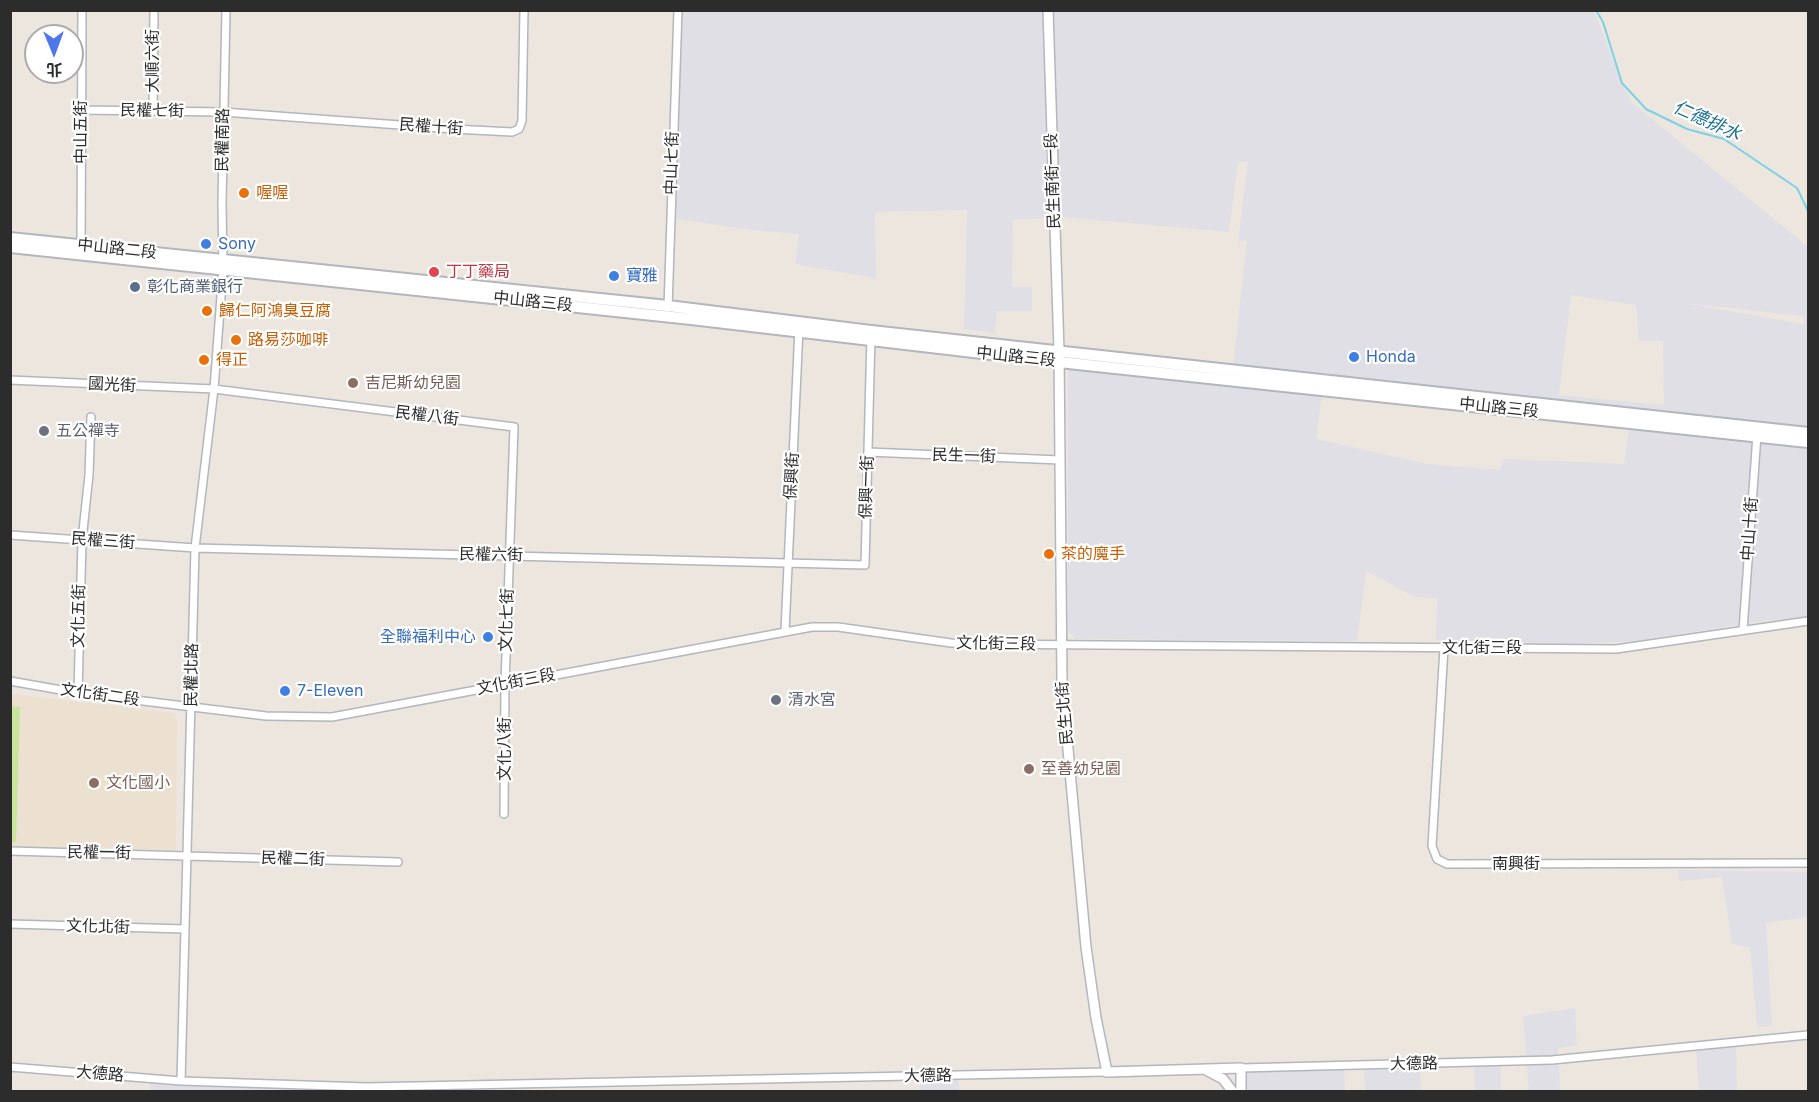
<!DOCTYPE html>
<meta charset="utf-8">
<style>
body{margin:0}
#map{position:relative;width:1819px;height:1102px;overflow:hidden;background:#ece6df;font-family:Inter,"Noto Sans TC",sans-serif}
canvas{display:block}
.frame{position:absolute;inset:0;border:12px solid #2c2c2c;pointer-events:none}
.north{position:absolute;left:24px;top:24px;width:60px;height:60px;box-sizing:border-box;background:#fff;border:2px solid #ababab;border-radius:50%;rotate:179deg;font-size:16px;font-weight:700;line-height:24px;text-align:center;color:#2c2c2c}
.north::after{content:'';display:block;margin:auto;width:21px;height:27px;background:#4d76eb;clip-path:polygon(50% 0,100% 100%,50% 72%,0 100%)}
</style>
<div id="map">
<canvas width="1819" height="1102"></canvas>
<div class="frame"></div>
<div class="north">北</div>
</div>
<script>
const ctx = document.querySelector('canvas').getContext('2d');
ctx.lineJoin = 'round';
function paint(path, color) { ctx.fillStyle = color; ctx.fill(path, 'evenodd'); }
const poly = rows => new Path2D(rows.map(r => 'M' + r).join(''));
function stroke(path, color, width, dash) { ctx.strokeStyle = color; ctx.lineWidth = width; ctx.lineCap = dash ? 'butt' : 'round'; ctx.setLineDash(dash || []); ctx.stroke(path); }
function write(font, color, halo, rows, align = 'center') {
  ctx.font = font + ' Inter,"Noto Sans TC",sans-serif'; ctx.lineWidth = 4.5; ctx.setLineDash([]); ctx.textBaseline = 'middle'; ctx.strokeStyle = halo; ctx.fillStyle = color; for (const [text, x, y, turn = 0] of rows) {
    ctx.save(); ctx.translate(x, y); ctx.rotate((+turn || 0) * Math.PI / 180); ctx.textAlign = isNaN(turn) ? turn : align; if (halo) ctx.strokeText(text, 0, 0); ctx.fillText(text, 0, 0); ctx.restore();
  }
}
const industrial = poly([
 [683,11,1594,11,1624,88,1630,96,1630,101,1808,247,1808,618,1769,620,1635,641,1564,644,1436,640,1437,598,1415,597,1366,571,1357,641,1076,639,1068,632,1068,369,1231,386,1247,239,1238,242,1248,161,1238,162,1229,232,1061,217,1013,220,1012,287,1032,287,1032,311,997,311,995,333,964,329,967,210,875,212,876,278,795,264,799,234,752,230,676,219,678,97],
 [1571,295,1636,305,1639,341,1663,341,1664,405,1559,395],
 [1683,303,1803,316,1804,324,1803,324],
 [1322,394,1629,429,1624,464,1503,459,1500,470,1427,464,1316,439],
 [1678,870,1808,872,1808,917,1766,923,1772,1026,1757,1027,1750,947,1732,944,1722,877,1679,881],
 [1575,1008,1577,1046,1558,1048,1560,1091,1529,1091,1523,1016],
 [1736,1047,1737,1091,1699,1091,1696,1049],
 [1501,1063,1501,1091,1475,1091,1474,1064],
 [1364,1064,1420,1065,1421,1091,1365,1091],
 [1344,1067,1345,1091,1245,1092,1245,1071],
 [919,1078,959,1078,959,1091,920,1091],
 [150,1080,338,1090,338,1091,150,1091]
]);
const education = poly([
 [11,694,174,713,177,720,176,850,11,847]
]);
const pitch = poly([
 [11,706,20,707,16,842,10,842]
]);
const stream = poly([
 [1596,10,1603,22,1622,83,1646,109,1687,129,1724,139,1797,188,1808,211]
]);
const minor = poly([
 [81,110,223,112,454,129,512,132,519,129,522,121,524,10],
 [153,111,154,10],
 [81,248,82,10],
 [668,308,678,10],
 [10,380,214,389,514,427,505,684,504,814],
 [868,452,1060,460],
 [10,535,195,548,865,565,871,336],
 [1743,630,1757,435],
 [785,631,799,328],
 [1444,648,1432,846,1437,859,1447,864,1808,863],
 [10,681,78,693,266,716,332,717,812,627,838,627,951,643,972,644,1616,649,1808,621],
 [78,693,82,540,89,475,91,417],
 [10,851,398,862],
 [10,924,185,929],
 [10,1067,181,1081,367,1087,1107,1072],
 [1241,1068,1552,1060,1808,1035],
 [181,1081,195,548,214,389,223,270,222,202,226,10]
]);
const tertiary = poly([
 [1048,10,1059,351,1062,683,1086,947,1096,1018,1107,1072,1241,1068,1241,1092],
 [1206,1070,1223,1079,1233,1092]
]);
const secondary = poly([
 [10,238,668,306,871,331,1808,433],
 [10,247,691,319,1059,362,1808,442]
]);
const markers = [
 [244,193,6,"#e8710a"],
 [206,244,6,"#3f7fe0"],
 [434,272,6,"#e0444e"],
 [614,276,6,"#3f7fe0"],
 [135,287,6,"#5c6f8a"],
 [207,311,6,"#e8710a"],
 [236,340,6,"#e8710a"],
 [1354,357,6,"#3f7fe0"],
 [204,360,6,"#e8710a"],
 [353,383,6,"#8d6e63"],
 [44,431,6,"#6b7280"],
 [1049,554,6,"#e8710a"],
 [488,637,6,"#3f7fe0"],
 [285,691,6,"#3f7fe0"],
 [776,700,6,"#6b7280"],
 [1029,769,6,"#8d6e63"],
 [94,783,6,"#8d6e63"]
];
const streetNames = [
 ["大順六街",153,61,-90],
 ["民權七街",152,111,1],
 ["民權十街",431,127,4],
 ["中山五街",81,132,-90],
 ["民權南路",223,140,-89],
 ["中山七街",672,163,-88],
 ["民生南街一段",1053,181,-92],
 ["中山路二段",117,249,6],
 ["中山路三段",533,302,6],
 ["中山路三段",1016,357,6],
 ["國光街",112,385,3],
 ["中山路三段",1499,408,6],
 ["民權八街",427,416,7],
 ["民生一街",964,456,2],
 ["保興街",792,476,-87],
 ["保興一街",867,487,-88],
 ["中山十街",1750,529,-86],
 ["民權三街",103,541,4],
 ["民權六街",491,555,1],
 ["文化五街",79,616,-89],
 ["文化七街",507,620,-88],
 ["文化街三段",996,644,1],
 ["文化街三段",1482,648],
 ["民權北路",192,675,-89],
 ["文化街三段",516,682,-11],
 ["文化街二段",100,695,8],
 ["民生北街",1065,713,-95],
 ["文化八街",505,749,-90],
 ["民權一街",99,853,1],
 ["民權二街",293,859,2],
 ["南興街",1516,864],
 ["文化北街",98,927,2],
 ["大德路",1414,1064,-1],
 ["大德路",100,1074,5],
 ["大德路",928,1076,-1]
];
const foodNames = [
 ["喔喔",256,193],
 ["歸仁阿鴻臭豆腐",219,311],
 ["路易莎咖啡",248,340],
 ["得正",216,360],
 ["茶的魔手",1061,554]
];
const shopNames = [
 ["Sony",218,244],
 ["寶雅",626,276],
 ["Honda",1366,357],
 ["全聯福利中心",476,637,"right"],
 ["7-Eleven",297,691]
];
const healthNames = [
 ["丁丁藥局",446,272]
];
const serviceNames = [
 ["彰化商業銀行",147,287]
];
const educationNames = [
 ["吉尼斯幼兒園",365,383],
 ["至善幼兒園",1041,769],
 ["文化國小",106,783]
];
const worshipNames = [
 ["五公禪寺",56,431],
 ["清水宮",788,700]
];
const waterNames = [
 ["仁德排水",1707,121,24]
];
paint(industrial, '#e0dfe5');
paint(education, '#ece1d0');
paint(pitch, '#cbe49d');
stroke(stream, '#7bd1e5', 2);
stroke(minor, '#b3b6be', 10);
stroke(tertiary, '#b3b6be', 12);
stroke(secondary, '#b3b6be', 14);
stroke(minor, '#fff', 7);
stroke(tertiary, '#fff', 9);
stroke(secondary, '#fff', 10);
for (const [x, y, r, color] of markers) { const dot = new Path2D(); dot.arc(x, y, r, 0, 2 * Math.PI); ctx.fillStyle = color; ctx.fill(dot); stroke(dot, '#fff', 2); }
write('16px', '#2c2c2c', '#fff', streetNames);
write('16px', '#c56008', '#fff', foodNames, 'left');
write('16px', '#366cbe', '#fff', shopNames, 'left');
write('16px', '#be3a42', '#fff', healthNames, 'left');
write('16px', '#4e5e75', '#fff', serviceNames, 'left');
write('16px', '#785e54', '#fff', educationNames, 'left');
write('16px', '#5b616d', '#fff', worshipNames, 'left');
write('italic 18px', '#197293', '#fff', waterNames);
</script>
